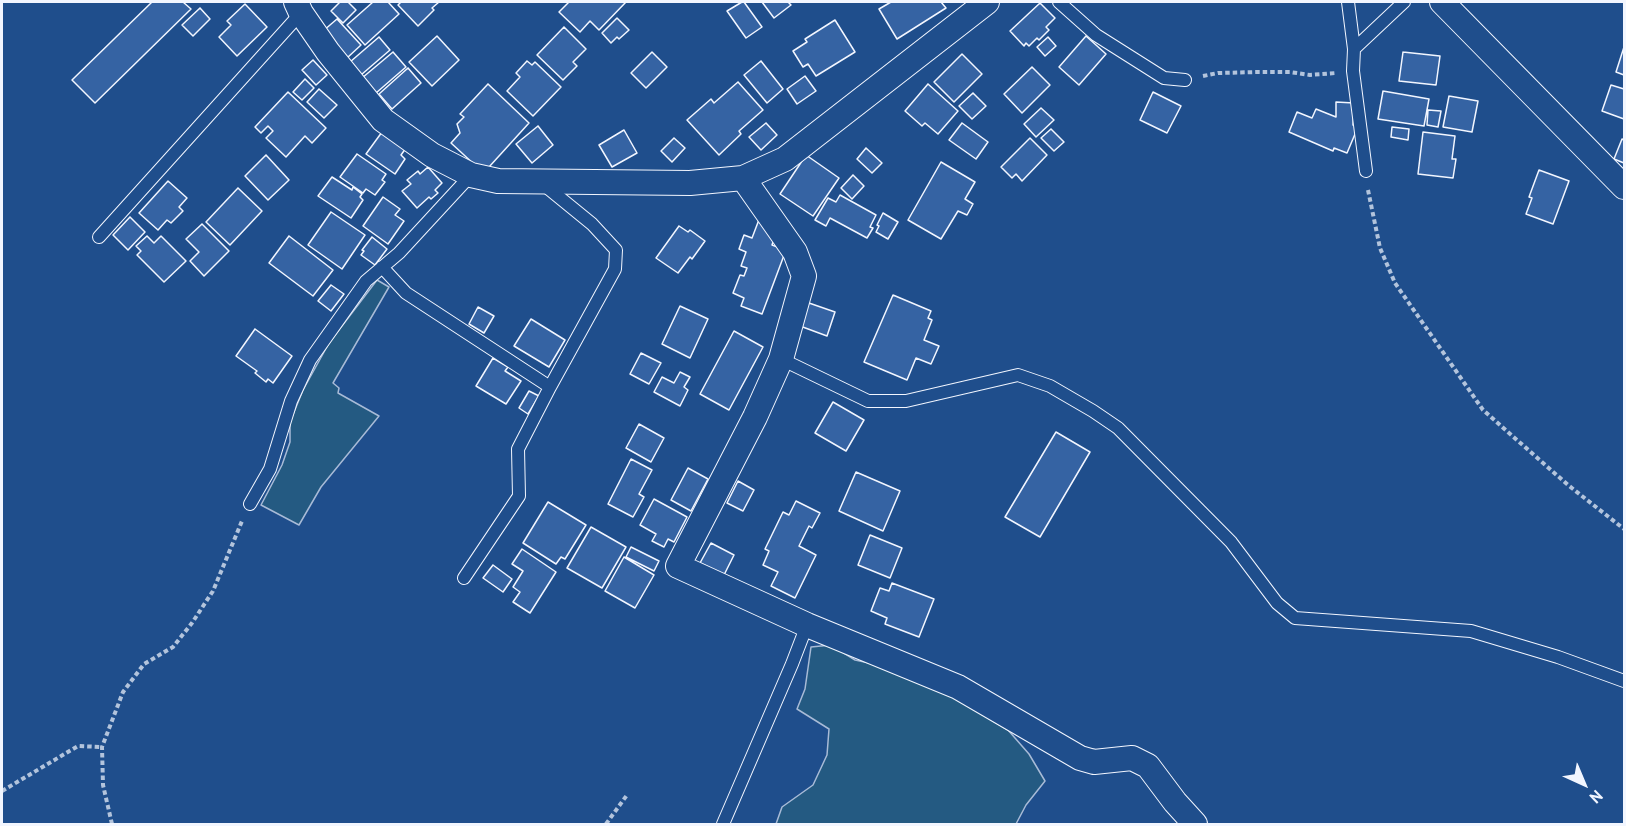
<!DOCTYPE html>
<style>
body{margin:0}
#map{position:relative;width:1626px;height:826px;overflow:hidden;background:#1f4e8c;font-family:"PT Sans",sans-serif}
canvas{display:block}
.frame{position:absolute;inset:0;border:3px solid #f2f6ff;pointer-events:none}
.north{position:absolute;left:1554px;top:754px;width:60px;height:60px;-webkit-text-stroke:4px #1f4e8c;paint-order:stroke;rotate:136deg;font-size:16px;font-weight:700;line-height:24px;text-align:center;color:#f2f6ff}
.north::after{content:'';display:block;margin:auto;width:21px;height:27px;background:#f2f6ff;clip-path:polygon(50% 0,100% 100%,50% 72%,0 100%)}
</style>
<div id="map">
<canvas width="1626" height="826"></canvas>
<div class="frame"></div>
<div class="north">N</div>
</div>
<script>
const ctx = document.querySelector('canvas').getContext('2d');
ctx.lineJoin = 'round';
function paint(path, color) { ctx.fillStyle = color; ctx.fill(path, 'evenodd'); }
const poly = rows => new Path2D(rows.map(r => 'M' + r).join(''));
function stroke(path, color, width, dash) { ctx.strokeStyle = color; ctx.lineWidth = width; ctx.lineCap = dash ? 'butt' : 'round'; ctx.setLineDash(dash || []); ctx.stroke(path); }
const green = poly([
 [377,280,389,287,333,383,339,388,338,393,379,416,321,487,299,525,261,505,282,465,290,442,290,422,303,390,329,343,377,280],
 [831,645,855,660,888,667,952,696,1008,730,1029,754,1045,781,1026,805,1016,824,776,824,782,807,813,785,827,755,829,729,797,709,805,689,811,647,831,645]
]);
const building = poly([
 [152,2,183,2,191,9,95,103,72,80,152,2],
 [340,2,348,2,356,10,343,23,331,11,340,2],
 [373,2,388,2,399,14,365,45,347,25,373,2],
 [401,2,439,2,432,8,434,10,418,26,398,5,401,2],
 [569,2,626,2,599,30,590,21,580,32,559,12,569,2],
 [742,2,744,2,762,27,746,38,727,11,742,2],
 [762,2,788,2,791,5,774,18,762,2],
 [891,2,941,2,946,8,897,39,879,9,891,2],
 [1040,3,1055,18,1046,27,1049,30,1039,40,1037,38,1029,46,1026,43,1024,46,1010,31,1040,3],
 [245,4,267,27,237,56,219,37,231,25,227,21,245,4],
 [200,8,210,19,193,36,182,25,200,8],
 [617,18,629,30,619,39,617,37,611,43,602,33,617,18],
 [337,19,361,45,347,58,323,31,337,19],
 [835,20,855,52,816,76,808,64,803,67,793,51,807,42,805,39,835,20],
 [564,27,586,49,573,62,577,66,563,80,537,55,564,27],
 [437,36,459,60,432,86,409,62,437,36],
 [1086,36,1106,54,1079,85,1059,67,1086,36],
 [379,37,390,50,361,75,350,62,379,37],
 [1048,37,1056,46,1045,56,1037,47,1048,37],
 [1624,47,1624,75,1616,72,1624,47],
 [393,52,406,67,376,93,362,78,393,52],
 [652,52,667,67,646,88,631,73,652,52],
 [1403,52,1440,56,1436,85,1399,81,1403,52],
 [962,54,982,74,954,102,934,82,962,54],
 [313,60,327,75,316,85,302,70,313,60],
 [527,61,532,65,535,62,561,87,533,116,507,91,520,77,516,73,527,61],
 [761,61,783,89,767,103,744,75,761,61],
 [1032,67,1050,85,1022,113,1004,94,1032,67],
 [408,68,421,83,392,109,379,94,408,68],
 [805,76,816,91,797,104,787,89,805,76],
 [305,79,314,88,302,100,293,92,305,79],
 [738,82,763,110,739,131,741,134,719,155,687,120,711,99,714,103,738,82],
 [488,84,529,123,489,167,476,166,451,143,460,133,457,124,464,117,460,114,488,84],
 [928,84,958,111,938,134,925,123,922,126,905,111,928,84],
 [1611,85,1624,89,1624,119,1602,111,1611,85],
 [319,89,337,105,324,118,307,102,319,89],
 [1383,91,1429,99,1424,126,1378,119,1383,91],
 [288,92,326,128,312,143,305,136,286,157,266,138,273,131,268,126,261,133,255,127,288,92],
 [1153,92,1181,106,1167,133,1140,120,1153,92],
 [973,93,986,106,972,119,959,106,973,93],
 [1449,96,1478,101,1472,132,1443,127,1449,96],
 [1336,102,1354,103,1353,125,1358,127,1347,153,1334,148,1333,151,1289,132,1297,112,1312,118,1316,109,1336,117,1336,102],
 [1041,108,1054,120,1036,137,1024,124,1041,108],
 [1428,110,1441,111,1438,127,1427,125,1428,110],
 [766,123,777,135,761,150,749,137,766,123],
 [962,123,988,142,976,159,949,140,962,123],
 [538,126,553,145,532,163,516,144,538,126],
 [1392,127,1409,129,1408,140,1391,137,1392,127],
 [1051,129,1064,142,1054,151,1041,138,1051,129],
 [624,130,637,153,612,167,599,145,624,130],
 [382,132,406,148,401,155,405,159,395,174,366,154,382,132],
 [1423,132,1455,136,1452,159,1456,159,1453,178,1418,174,1423,132],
 [674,138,685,148,672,162,661,151,674,138],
 [1030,138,1047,155,1022,181,1016,174,1012,178,1001,167,1030,138],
 [1622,139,1624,140,1624,163,1614,159,1622,139],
 [866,148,882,163,872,173,857,159,866,148],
 [357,154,386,174,382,180,385,182,375,195,366,189,363,193,340,177,357,154],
 [266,155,289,180,268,200,245,176,266,155],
 [806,155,839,178,813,216,780,194,806,155],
 [941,162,975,182,965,199,973,204,967,215,958,211,941,239,908,220,941,162],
 [428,167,442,183,435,190,438,193,431,199,429,197,417,208,402,191,411,184,407,180,418,171,420,174,428,167],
 [1539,170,1569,181,1553,224,1526,214,1532,198,1529,197,1539,170],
 [853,175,864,186,852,199,841,188,853,175],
 [332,177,352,190,353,187,362,194,360,197,363,200,351,218,318,196,332,177],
 [168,181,187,198,179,207,183,211,171,223,167,220,158,230,139,213,168,181],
 [238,188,262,211,230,245,206,222,238,188],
 [840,195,876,215,870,227,873,228,867,238,830,218,826,226,815,220,828,198,836,202,840,195],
 [383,197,400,209,395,215,404,221,388,244,363,226,383,197],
 [331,212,365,235,342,269,308,245,331,212],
 [883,213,898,222,888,239,876,232,879,226,877,225,883,213],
 [130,217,145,232,128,250,113,235,130,217],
 [760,217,775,236,772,245,786,250,762,314,741,306,744,298,733,293,740,275,744,276,747,268,741,266,746,252,739,249,744,235,752,238,760,217],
 [202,224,229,251,204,276,190,261,199,252,186,239,202,224],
 [679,226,688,232,690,230,705,241,692,259,690,257,678,273,656,258,679,226],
 [147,236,154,243,161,236,186,261,164,282,137,255,141,251,136,246,147,236],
 [289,236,333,270,313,296,269,263,289,236],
 [372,237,387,249,375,265,361,255,364,251,362,250,372,237],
 [331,285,344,294,331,311,318,301,331,285],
 [893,295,931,311,928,318,932,320,924,340,939,346,931,364,916,358,907,380,864,362,893,295],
 [809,303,835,312,827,336,800,326,809,303],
 [680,306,708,319,690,358,662,344,680,306],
 [478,307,494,316,484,333,469,324,478,307],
 [531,319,565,340,549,367,514,346,531,319],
 [255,329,292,356,273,383,268,379,266,382,255,373,257,371,236,356,255,329],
 [734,331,763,347,729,410,700,394,734,331],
 [641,353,661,363,649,384,630,374,641,353],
 [493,358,508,367,505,371,521,381,506,404,476,386,493,358],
 [680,372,690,377,684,387,688,390,680,406,654,392,662,377,674,383,680,372],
 [529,391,539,396,528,414,519,408,529,391],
 [833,402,864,420,846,451,815,433,833,402],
 [639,424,664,438,651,462,626,448,639,424],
 [1056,432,1090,452,1040,537,1005,517,1056,432],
 [631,459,652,470,639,494,644,497,633,517,608,504,631,459],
 [688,468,708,479,691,511,671,500,688,468],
 [856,472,900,491,883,531,839,511,856,472],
 [738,481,754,490,743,511,727,503,738,481],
 [654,499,687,517,674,542,668,539,664,547,652,541,656,534,640,525,654,499],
 [796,501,820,513,812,528,809,526,799,546,816,555,795,598,771,586,778,572,763,565,769,551,765,549,783,512,789,515,796,501],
 [548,502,586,525,565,559,561,557,556,564,523,543,548,502],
 [591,527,626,547,602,588,567,568,591,527],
 [870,535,902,548,890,578,858,565,870,535],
 [711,543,734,555,724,575,700,563,711,543],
 [631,547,659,561,654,571,626,557,631,547],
 [522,549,556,572,530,613,513,602,520,592,513,587,523,571,512,564,522,549],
 [624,557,654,575,635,608,605,591,624,557],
 [493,565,512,579,503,592,483,578,493,565],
 [892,583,934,599,919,637,885,624,887,618,871,611,880,588,889,591,892,583]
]);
const path = poly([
 [1203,76,1218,73,1258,72,1290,72,1310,75,1336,73],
 [1368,190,1380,248,1395,283,1483,410,1568,485,1624,529],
 [2,791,78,746,102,747],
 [112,824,103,785,102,747,123,692,144,664,173,647,192,623,213,591,242,521],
 [606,824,627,795]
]);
const service = poly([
 [1059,2,1096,35,1164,78,1185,80],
 [1348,2,1354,49,1353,71,1366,171],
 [1354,49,1404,2],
 [99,237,301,13],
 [382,267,406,293,550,387],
 [781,359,868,401,906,401,1018,375,1050,386,1093,411,1118,428,1231,542,1277,603,1295,618,1471,631,1558,657,1624,681],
 [250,504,270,469,291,401,310,360,366,281,399,253,471,175],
 [464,578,519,496,518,449,550,387,615,269,616,250,592,224,543,184],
 [723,824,792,664,807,625]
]);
const minor = poly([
 [296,2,301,13,328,52,383,120,432,155,471,175,498,181,690,183,743,178,785,159,987,2],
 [1442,2,1624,187],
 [743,178,795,252,804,276,781,359,755,417,678,566,807,625,958,687,1080,758,1094,762,1132,758,1148,766,1175,802,1195,824]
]);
paint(green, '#245a82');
stroke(green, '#a8bbd7', 1.5);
paint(building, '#3563a3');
stroke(building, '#f2f6ff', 1.5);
stroke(service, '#f2f6ff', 14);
stroke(minor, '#f2f6ff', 26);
stroke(path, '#b3c4dc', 4, [4.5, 3]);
stroke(service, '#1f4e8c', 12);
stroke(minor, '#1f4e8c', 24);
</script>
